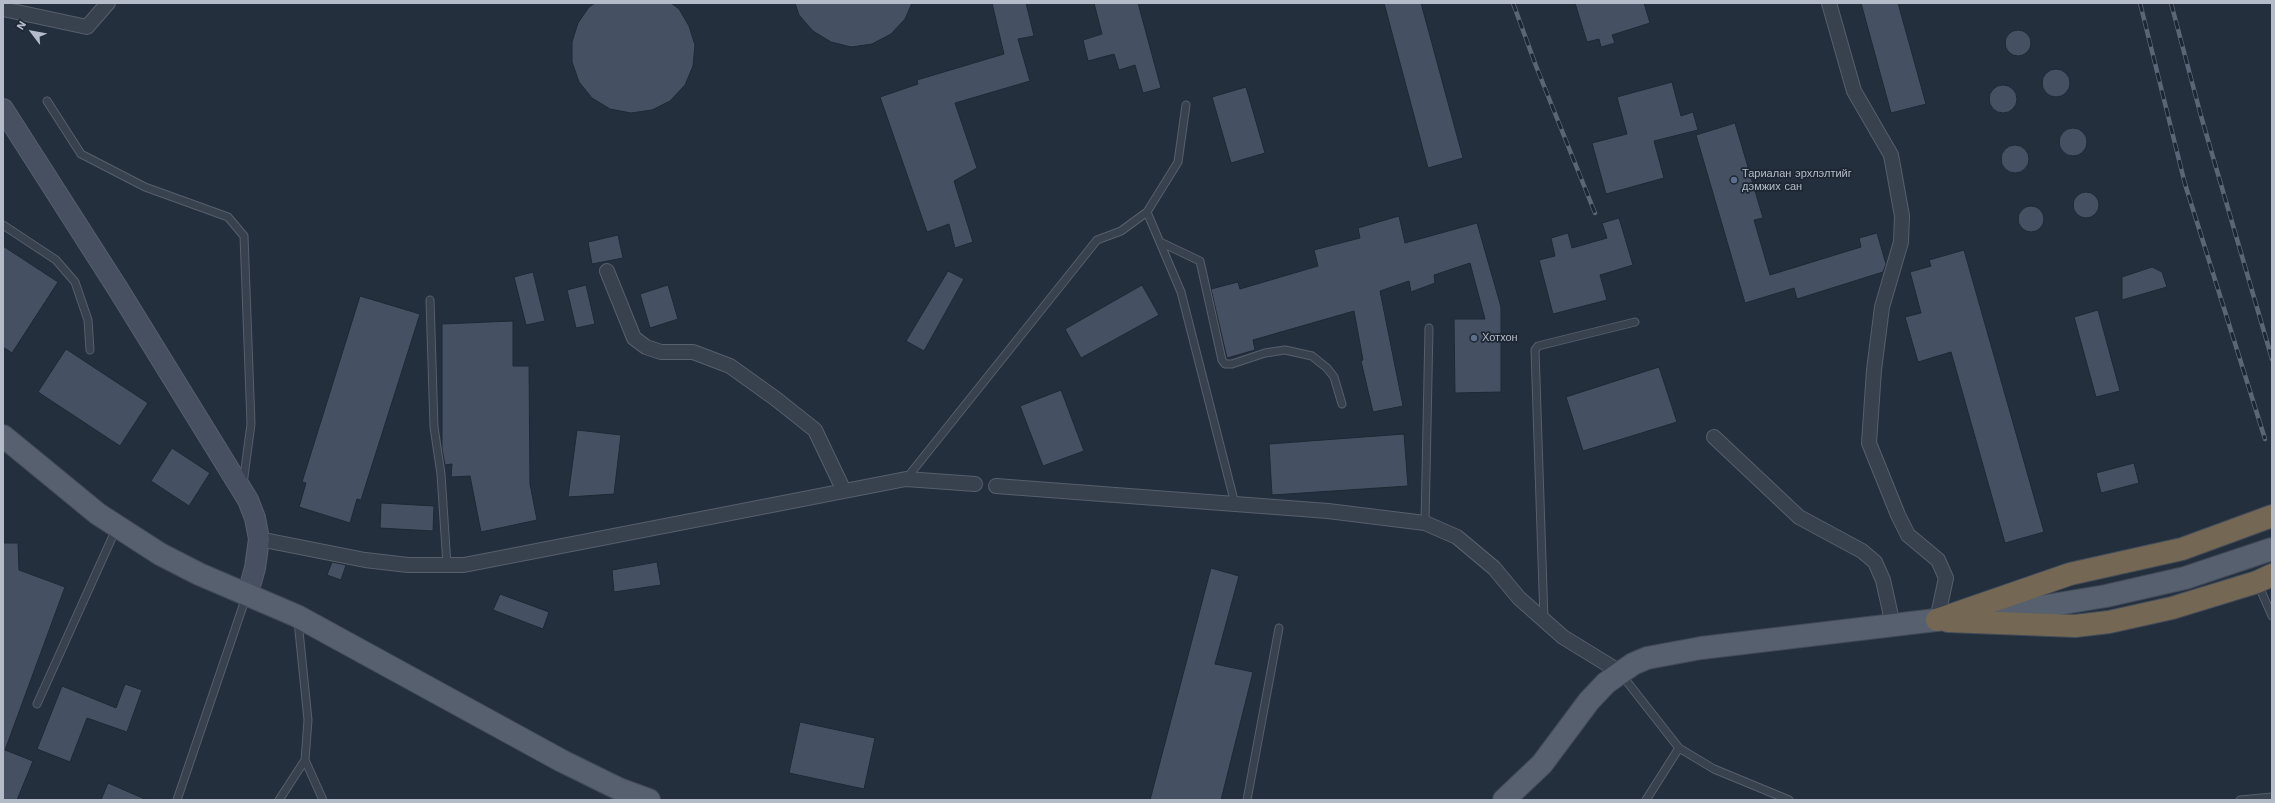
<!DOCTYPE html>
<meta charset="utf-8">
<style>
body{margin:0}
#map{position:relative;width:2275px;height:803px;overflow:hidden;background:#242f3e;font-family:"Work Sans",sans-serif}
canvas{display:block}
.frame{position:absolute;inset:0;border:4px solid #b4bcc9;pointer-events:none}
.north{position:absolute;left:12px;top:12px;width:40px;height:40px;-webkit-text-stroke:3px #1d2633;paint-order:stroke;rotate:302deg;font-size:11px;font-weight:700;line-height:16px;text-align:center;color:#b4bcc9}
.north::after{content:'';display:block;margin:auto;width:14px;height:18px;background:#b4bcc9;clip-path:polygon(50% 0,100% 100%,50% 72%,0 100%)}
</style>
<div id="map">
<canvas width="2275" height="803"></canvas>
<div class="frame"></div>
<div class="north">N</div>
</div>
<script>
const ctx = document.querySelector('canvas').getContext('2d');
ctx.lineJoin = 'round';
function paint(path, color) { ctx.fillStyle = color; ctx.fill(path, 'evenodd'); }
const poly = rows => new Path2D(rows.map(r => 'M' + r).join(''));
function stroke(path, color, width, dash) { ctx.strokeStyle = color; ctx.lineWidth = width; ctx.lineCap = dash ? 'butt' : 'round'; ctx.setLineDash(dash || []); ctx.stroke(path); }
function write(font, color, halo, rows, align = 'center') {
  ctx.font = font + ' "Work Sans",sans-serif'; ctx.lineWidth = 3.5; ctx.setLineDash([]); ctx.textBaseline = 'middle'; ctx.strokeStyle = halo; ctx.fillStyle = color; for (const [text, x, y, turn = 0] of rows) {
    ctx.save(); ctx.translate(x, y); ctx.rotate((+turn || 0) * Math.PI / 180); ctx.textAlign = isNaN(turn) ? turn : align; if (halo) ctx.strokeText(text, 0, 0); ctx.fillText(text, 0, 0); ctx.restore();
  }
}
const building = poly([
 [595,3,671,3,679,9,689,26,695,45,693,66,685,85,670,101,652,110,631,113,610,109,592,98,579,82,572,62,572,42,578,23,589,7,595,3],
 [795,3,912,3,905,19,891,34,872,44,851,47,831,42,813,31,799,15,795,3],
 [992,3,1026,3,1034,36,1018,39,1030,81,955,103,977,168,954,181,973,242,955,248,949,224,927,232,880,97,918,84,917,80,1004,54,992,3],
 [1094,3,1138,3,1161,88,1143,93,1135,65,1119,70,1114,54,1088,61,1083,40,1102,34,1094,3],
 [1384,3,1421,3,1463,158,1428,168,1384,3],
 [1575,3,1644,3,1650,23,1612,35,1615,43,1601,47,1599,39,1587,42,1575,3],
 [1861,3,1898,3,1926,104,1891,113,1861,3],
 '2005 43a13 13 0 1 1 26 0a13 13 0 1 1-26 0Z',
 '2042 83a14 14 0 1 1 28 0a14 14 0 1 1-28 0Z',
 [1672,82,1681,116,1693,112,1698,130,1654,141,1664,178,1606,194,1592,143,1627,134,1617,97,1672,82],
 '1989 99a14 14 0 1 1 28 0a14 14 0 1 1-28 0Z',
 [1246,87,1265,153,1231,163,1212,97,1246,87],
 [1735,123,1763,218,1754,220,1770,275,1861,247,1859,238,1877,233,1886,264,1883,272,1797,299,1794,288,1745,303,1696,135,1735,123],
 '2059 142a14 14 0 1 1 28 0a14 14 0 1 1-28 0Z',
 '2001 159a14 14 0 1 1 28 0a14 14 0 1 1-28 0Z',
 '2073 205a13 13 0 1 1 26 0a13 13 0 1 1-26 0Z',
 '2018 219a13 13 0 1 1 26 0a13 13 0 1 1-26 0Z',
 [1399,216,1405,243,1477,223,1501,307,1501,392,1455,393,1454,319,1485,319,1470,263,1434,275,1435,283,1411,292,1409,281,1380,291,1403,406,1373,412,1361,361,1363,360,1354,311,1253,340,1255,350,1227,358,1211,289,1238,282,1240,289,1318,266,1314,250,1360,238,1358,228,1399,216],
 [1619,218,1633,265,1600,275,1607,300,1553,314,1539,260,1555,256,1551,238,1568,233,1572,248,1607,238,1602,223,1619,218],
 [618,235,623,258,592,264,588,242,618,235],
 [3,246,58,282,12,353,3,347,3,246],
 [1964,250,2044,532,2005,543,1951,352,1918,362,1905,317,1921,313,1910,272,1931,266,1929,260,1964,250],
 [2152,267,2162,272,2167,287,2122,300,2122,277,2152,267],
 [948,271,964,279,924,351,906,341,948,271],
 [533,272,545,321,526,325,514,277,533,272],
 [586,285,595,324,576,328,567,290,586,285],
 [668,285,678,319,650,328,640,294,668,285],
 [1142,285,1159,315,1081,358,1065,329,1142,285],
 [360,296,420,314,361,500,357,499,350,523,299,507,306,483,302,482,360,296],
 [2098,310,2120,391,2096,397,2074,317,2098,310],
 [513,321,513,366,529,366,530,484,537,520,481,532,470,476,451,477,452,464,445,465,442,449,442,324,513,321],
 [66,349,148,403,120,446,38,392,66,349],
 [1659,367,1677,422,1583,451,1566,397,1659,367],
 [1061,390,1084,451,1043,466,1020,406,1061,390],
 [577,430,621,435,614,494,568,497,577,430],
 [1404,434,1408,486,1272,495,1269,444,1404,434],
 [172,448,210,473,189,506,151,481,172,448],
 [2134,463,2139,483,2101,493,2096,473,2134,463],
 [381,503,434,506,433,531,380,528,381,503],
 [3,543,18,543,19,570,65,587,5,750,33,761,17,800,3,800,3,543],
 [332,562,346,565,341,580,327,575,332,562],
 [657,562,661,585,614,592,612,570,657,562],
 [1211,568,1239,576,1215,664,1253,672,1221,800,1150,800,1211,568],
 [500,594,549,612,543,629,493,610,500,594],
 [125,684,142,690,127,732,87,718,70,762,37,749,62,686,116,708,125,684],
 [800,722,875,738,864,789,789,773,800,722],
 [108,783,147,800,101,800,108,783]
]);
const lane = poly([
 [47,101,81,154,145,187,228,217,244,236,251,424,243,484],
 [1186,105,1178,162,1147,212,1181,292,1235,504],
 [3,225,56,260,75,282,88,320,90,350],
 [1160,242,1200,261,1222,360,1225,364,1232,364,1265,353,1285,350,1312,356,1327,368,1334,377,1342,404],
 [430,300,434,427,441,474,447,565],
 [906,479,1097,240,1121,231,1147,212],
 [1425,523,1429,328],
 [2258,584,2272,616],
 [1544,620,1535,350,1538,346,1635,322],
 [298,621,308,720,305,760,323,800],
 [1621,674,1679,748,1714,769,1789,800],
 [37,704,116,529],
 [177,800,246,597],
 [279,800,305,760],
 [1247,800,1279,628],
 [1646,800,1679,748],
 [2240,800,2272,797]
]);
const street = poly([
 [1829,3,1854,91,1891,155,1902,216,1901,242,1882,307,1874,370,1869,443,1898,515,1908,535,1938,560,1946,578,1937,620],
 [3,9,87,27,108,3],
 [607,271,634,338,646,347,661,352,693,352,730,366,776,399,815,430,844,491],
 [1714,437,1799,517,1862,551,1875,562,1883,580,1893,625],
 [996,486,1328,511,1425,523,1457,537,1494,568,1519,598,1563,637,1620,672],
 [259,539,365,560,408,565,464,565,906,479,975,484]
]);
const secondary = poly([
 [3,109,118,289,248,500,255,518,259,539,255,568,248,593]
]);
const primary = poly([
 [3,436,98,514,160,554,199,574,297,616,562,761,619,789,649,800],
 [1504,800,1542,764,1589,701,1606,683,1633,664,1647,658,1701,648,2028,609,2106,596,2185,578,2272,549]
]);
const highway = poly([
 [1937,620,2070,574,2182,549,2272,516],
 [1948,621,2075,626,2109,622,2172,608,2257,582,2272,575]
]);
const rail = poly([
 [1513,3,1536,66,1595,213],
 [2140,3,2185,184,2265,439],
 [2171,3,2201,116,2272,359]
]);
const markers = [
 [1734,180,4,"#5c6f8a"],
 [1474,338,4,"#5c6f8a"]
];
const poiNames = [
 ["Тариалан эрхлэлтийг",1742,174],
 ["дэмжих сан",1742,187],
 ["Хотхон",1482,338]
];
paint(building, '#455162');
stroke(building, '#1f2835', 1);
stroke(lane, '#565f6c', 9);
stroke(street, '#565f6c', 16);
stroke(secondary, '#565f6c', 22);
stroke(primary, '#414a57', 24);
stroke(highway, '#434c59', 24);
stroke(lane, '#38414e', 7);
stroke(street, '#38414e', 14);
stroke(secondary, '#465061', 20);
stroke(primary, '#56606e', 22);
stroke(highway, '#746855', 22);
stroke(rail, '#5a6575', 4.5);
stroke(rail, '#1d2633', 3, [9]);
for (const [x, y, r, color] of markers) { const dot = new Path2D(); dot.arc(x, y, r, 0, 2 * Math.PI); ctx.fillStyle = color; ctx.fill(dot); stroke(dot, '#1d2633', 1.5); }
write('11px', '#b4bcc9', '#1d2633', poiNames, 'left');
</script>
